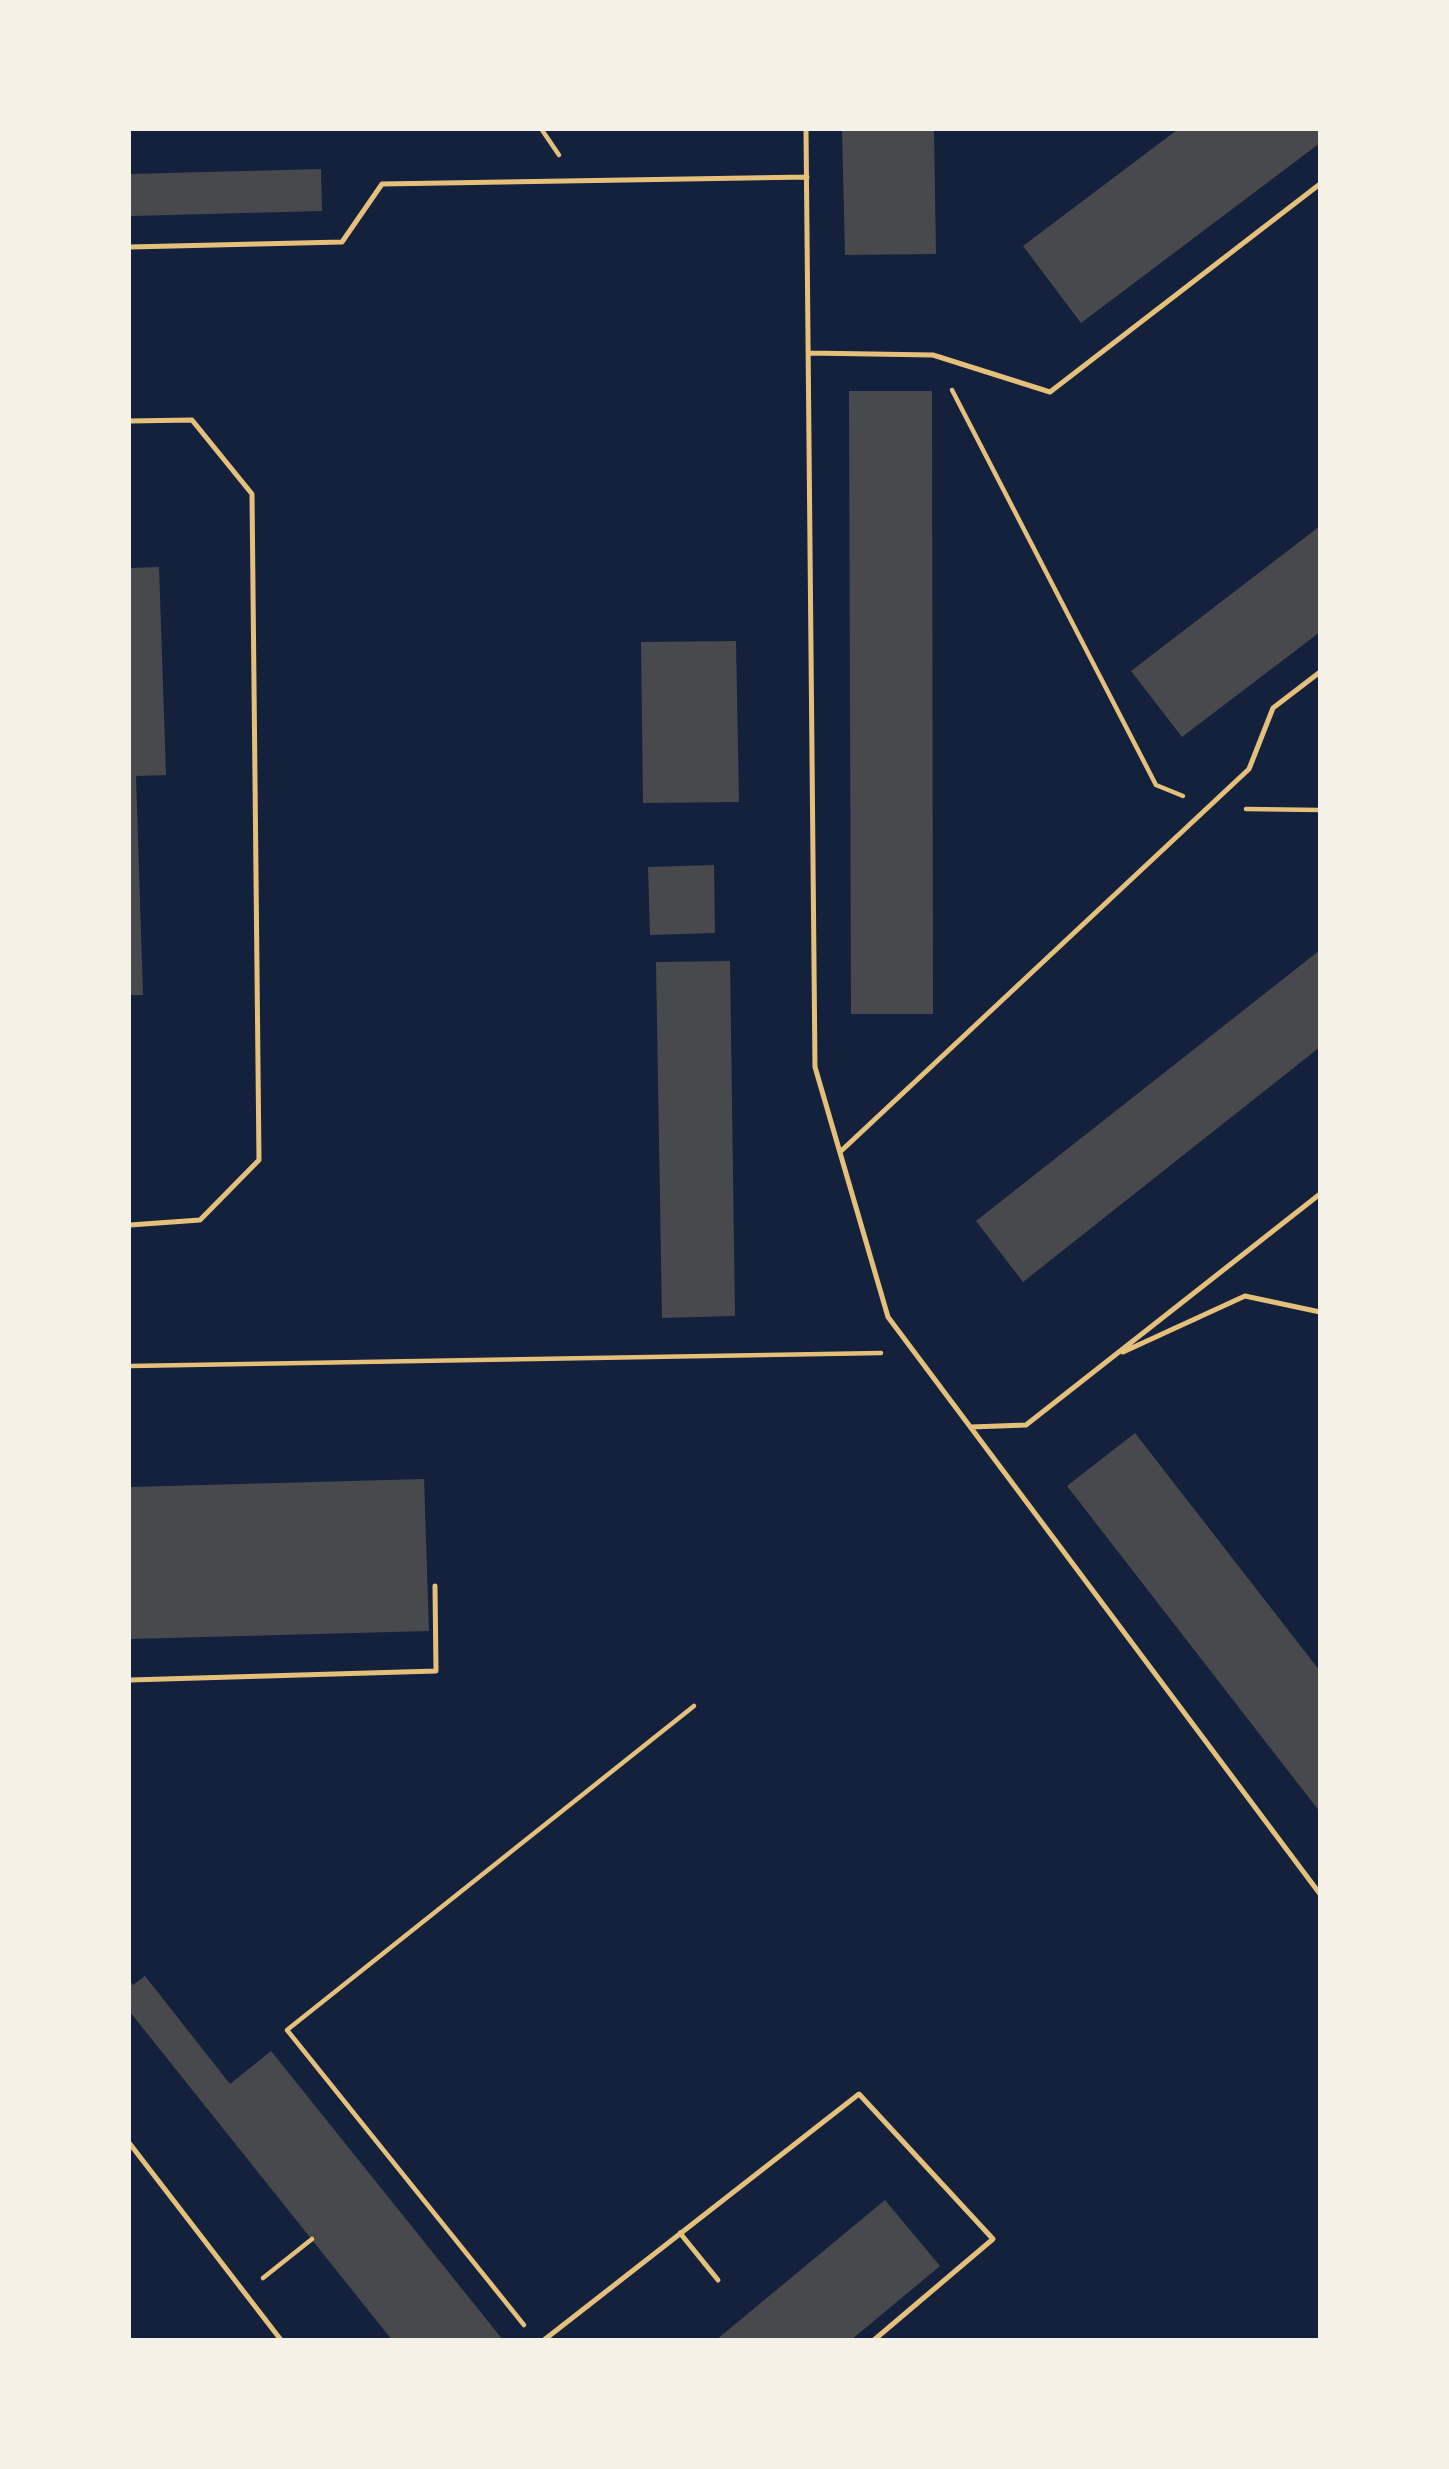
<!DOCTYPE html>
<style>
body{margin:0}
#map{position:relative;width:1449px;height:2469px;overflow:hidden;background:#14213d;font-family:Barlow,sans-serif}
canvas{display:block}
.frame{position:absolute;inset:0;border:131px solid #f6f1e7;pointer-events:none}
</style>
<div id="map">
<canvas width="1449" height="2469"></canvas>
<div class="frame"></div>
</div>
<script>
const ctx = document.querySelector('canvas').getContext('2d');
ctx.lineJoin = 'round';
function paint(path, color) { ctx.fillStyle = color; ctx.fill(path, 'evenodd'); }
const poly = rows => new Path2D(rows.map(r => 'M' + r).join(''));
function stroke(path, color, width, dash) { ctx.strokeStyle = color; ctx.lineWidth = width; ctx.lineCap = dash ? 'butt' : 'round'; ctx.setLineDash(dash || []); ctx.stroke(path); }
const building = poly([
 [842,130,934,130,936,254,845,255],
 [1177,130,1320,130,1320,143,1081,323,1023,246],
 [321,169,322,211,130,216,130,174],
 [849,391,932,391,933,1014,851,1014],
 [1320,526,1320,632,1182,737,1131,671],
 [159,567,166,775,136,776,143,995,130,995,130,568],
 [736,641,739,802,643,803,641,642],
 [714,865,715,933,650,935,648,867],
 [1320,950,1320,1047,1023,1282,976,1221],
 [730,961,735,1316,662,1318,656,962],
 [1135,1433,1320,1671,1320,1812,1067,1486],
 [424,1479,429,1631,130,1639,130,1487],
 [145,1976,230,2084,271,2051,503,2340,392,2340,130,2012,130,1981,133,1985],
 [885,2200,940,2266,851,2340,716,2340]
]);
const path = poly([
 [542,130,559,155],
 [952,390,1156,785,1183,796],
 [1246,809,1320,810],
 [130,1366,881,1353],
 [263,2278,312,2239],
 [524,2325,287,2030,694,1706]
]);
const service = poly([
 [806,130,815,1067,888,1317,1320,1894],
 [130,247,342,242,382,184,807,177],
 [809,353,933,355,1050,392,1320,184],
 [130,421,192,420,252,494,259,1160,200,1220,130,1225],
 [840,1152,1249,769,1273,708,1320,672],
 [1123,1352,1245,1296,1320,1312],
 [971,1427,1026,1425,1320,1194],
 [130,1680,436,1671,435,1586],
 [130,2144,281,2340],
 [680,2233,718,2280],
 [544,2340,859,2094,993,2239,874,2340]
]);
paint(building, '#48494c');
stroke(path, '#e5c07b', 4.5);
stroke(service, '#e5c07b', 5);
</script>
